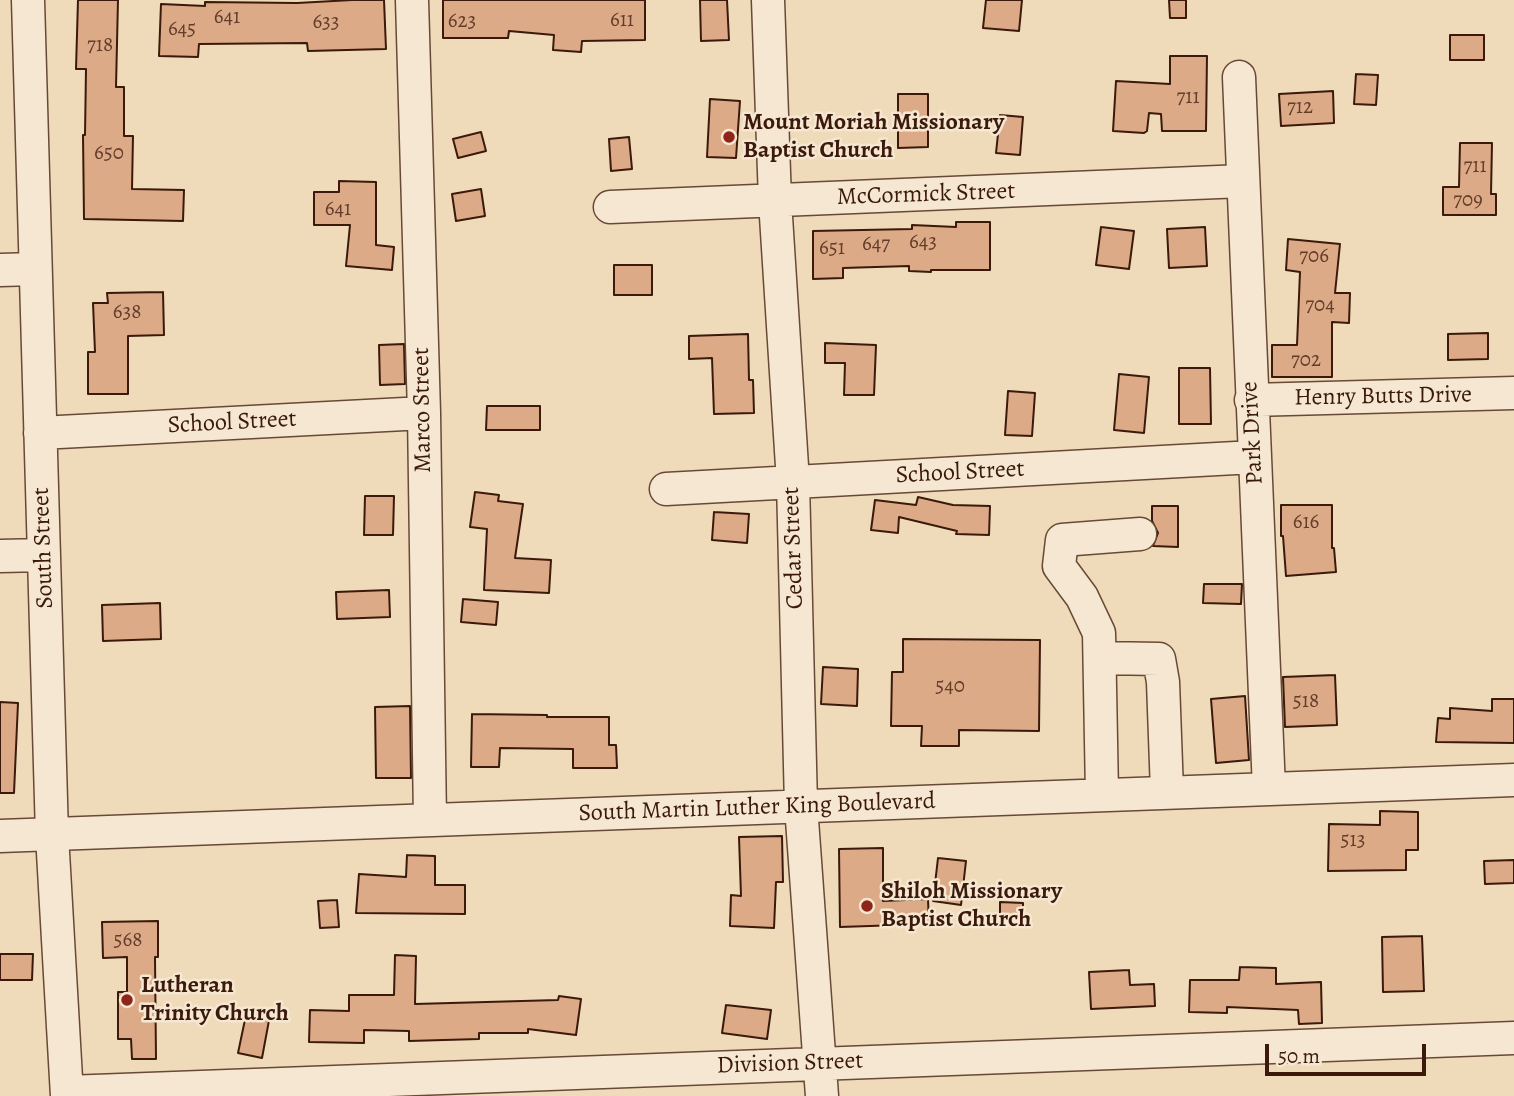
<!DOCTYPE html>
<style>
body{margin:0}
#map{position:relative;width:1514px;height:1096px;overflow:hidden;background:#efdab9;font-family:Alegreya,serif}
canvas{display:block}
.scale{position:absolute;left:1265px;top:1044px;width:161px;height:32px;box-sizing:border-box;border:4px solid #3b190b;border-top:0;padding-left:9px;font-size:21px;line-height:24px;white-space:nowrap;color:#3b190b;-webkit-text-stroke:5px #f5e7d2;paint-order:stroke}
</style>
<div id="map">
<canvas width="1514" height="1096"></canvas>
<div class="scale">50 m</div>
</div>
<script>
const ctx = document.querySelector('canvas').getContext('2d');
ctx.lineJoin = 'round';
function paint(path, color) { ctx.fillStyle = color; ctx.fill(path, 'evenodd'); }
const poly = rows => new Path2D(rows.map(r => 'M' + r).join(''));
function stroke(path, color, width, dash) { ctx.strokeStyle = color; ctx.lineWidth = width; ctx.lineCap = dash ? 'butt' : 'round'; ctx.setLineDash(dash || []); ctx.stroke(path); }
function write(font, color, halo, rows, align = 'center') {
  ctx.font = font + ' Alegreya,serif'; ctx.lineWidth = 5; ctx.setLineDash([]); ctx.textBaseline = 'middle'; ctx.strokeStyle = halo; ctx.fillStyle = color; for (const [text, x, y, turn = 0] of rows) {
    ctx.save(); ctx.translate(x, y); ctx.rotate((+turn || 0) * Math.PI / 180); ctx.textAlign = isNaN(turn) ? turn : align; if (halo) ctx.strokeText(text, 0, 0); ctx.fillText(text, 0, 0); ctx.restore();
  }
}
const building = poly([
 [78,0,118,0,116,87,124,87,124,136,133,136,132,189,184,190,183,221,84,219,83,135,85,135,86,69,76,69,78,0],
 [352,0,384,0,386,49,308,51,307,43,199,44,198,57,159,56,161,4,205,6,205,2,297,3,352,0],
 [443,0,645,0,645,40,582,41,581,52,553,50,554,35,509,31,508,38,443,38,443,0],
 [700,0,727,0,729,40,701,41,700,0],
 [986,0,1022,0,1019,31,983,28,986,0],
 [1169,0,1186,0,1186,18,1170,18,1169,0],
 [1450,35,1484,35,1484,60,1450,60,1450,35],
 [1170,56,1207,56,1206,131,1162,131,1161,114,1149,113,1147,131,1144,133,1113,131,1116,81,1170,84,1170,56],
 [1356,74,1378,75,1376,105,1354,104,1356,74],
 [1333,91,1334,123,1281,126,1279,94,1333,91],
 [898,94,928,94,928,147,898,148,898,94],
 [710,99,740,101,736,158,707,157,710,99],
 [1000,115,1023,117,1020,155,996,153,1000,115],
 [481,132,486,151,458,158,453,139,481,132],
 [629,137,632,169,611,171,609,139,629,137],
 [1460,143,1492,143,1491,194,1496,194,1496,215,1443,215,1443,187,1459,187,1460,143],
 [339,181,376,182,376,245,394,247,392,270,346,266,350,225,314,225,314,192,339,192,339,181],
 [481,189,485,216,456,221,452,194,481,189],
 [956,222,990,222,990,270,931,270,931,272,909,271,909,266,843,268,843,278,813,279,813,231,912,229,912,225,956,227,956,222],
 [1101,227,1134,231,1129,269,1096,265,1101,227],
 [1205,227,1207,266,1169,268,1167,229,1205,227],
 [1288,239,1340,244,1335,293,1350,293,1349,323,1332,322,1332,377,1272,377,1272,345,1297,345,1300,272,1286,270,1288,239],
 [614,265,652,265,652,295,614,295,614,265],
 [163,292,164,335,128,336,128,394,88,394,88,352,95,352,93,303,108,303,107,293,163,292],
 [1488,333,1488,359,1448,360,1448,334,1488,333],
 [748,334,749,380,753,380,754,413,714,414,712,358,689,359,689,336,748,334],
 [825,343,876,345,874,395,844,395,845,363,825,363,825,343],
 [404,344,405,384,380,385,379,345,404,344],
 [1179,368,1210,368,1211,424,1179,424,1179,368],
 [1119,374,1149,377,1144,433,1114,430,1119,374],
 [1008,391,1035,393,1032,436,1005,435,1008,391],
 [487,406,540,406,540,430,486,430,487,406],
 [475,492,499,495,498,501,523,504,515,558,551,560,549,593,484,590,487,529,470,527,475,492],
 [365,496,394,496,393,535,364,535,365,496],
 [918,497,953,505,990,506,989,535,956,534,957,531,899,517,898,533,871,530,875,500,916,505,918,497],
 [1281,505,1332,505,1332,548,1334,548,1336,572,1286,576,1283,536,1281,536,1281,505],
 [1152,506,1178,506,1178,547,1153,546,1158,533,1152,521,1152,506],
 [714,512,749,514,747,543,712,540,714,512],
 [1204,584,1242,584,1241,604,1203,603,1204,584],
 [389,590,390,617,337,619,336,592,389,590],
 [463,599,498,602,496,625,461,622,463,599],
 [160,603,161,639,103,641,102,605,160,603],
 [903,639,1040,640,1039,731,959,730,959,746,921,746,922,726,891,726,892,672,903,672,903,639],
 [823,667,858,669,857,706,821,704,823,667],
 [1335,675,1337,725,1285,727,1283,677,1335,675],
 [1245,696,1249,760,1216,763,1211,699,1245,696],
 [1492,699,1514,699,1514,743,1436,742,1438,718,1450,719,1450,708,1492,711,1492,699],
 [0,702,18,703,14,793,0,793,0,702],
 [410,706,411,778,376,778,375,707,410,706],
 [472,714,547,715,547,717,609,717,609,745,616,745,617,768,573,768,573,749,500,748,499,767,471,767,472,714],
 [1380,811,1418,812,1418,850,1406,850,1406,870,1328,871,1329,824,1380,825,1380,811],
 [782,836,783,882,776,882,774,928,730,926,731,895,741,896,739,837,782,836],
 [883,848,883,901,928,899,929,924,840,927,839,849,883,848],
 [407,855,435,856,435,885,465,885,465,914,356,913,359,874,406,877,407,855],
 [938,858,966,861,961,905,933,901,938,858],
 [1514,860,1514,883,1485,884,1484,861,1514,860],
 [337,900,339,927,320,928,318,901,337,900],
 [1000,902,1023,903,1023,920,1000,919,1000,902],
 [158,921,158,957,155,957,156,1059,132,1059,131,1039,118,1039,118,992,127,992,127,957,103,958,102,922,158,921],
 [1422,936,1424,991,1383,992,1382,937,1422,936],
 [0,954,33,954,32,980,0,980,0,954],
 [395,955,416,956,415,1004,558,1000,559,996,581,999,576,1035,528,1029,528,1033,479,1033,479,1039,409,1041,409,1031,364,1030,364,1043,309,1042,310,1010,349,1011,349,995,394,995,395,955],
 [1240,967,1276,968,1276,984,1321,982,1322,1023,1299,1024,1298,1010,1227,1007,1227,1013,1189,1012,1190,980,1239,980,1240,967],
 [1129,970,1130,985,1154,984,1155,1006,1091,1009,1089,972,1129,970],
 [726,1005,771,1010,767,1039,722,1033,726,1005],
 [247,1010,270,1015,262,1058,238,1053,247,1010]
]);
const minor = poly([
 [28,0,52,835,67,1096],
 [412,0,424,413,430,820],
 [768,0,775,201,793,482,801,806,822,1096],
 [1239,77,1269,789],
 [610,207,1243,181],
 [0,270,35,269],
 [1251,400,1514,393],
 [40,433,424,413],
 [666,489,1254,457],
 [0,556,44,555],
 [1100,658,1159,659,1163,682,1167,792],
 [1102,795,1099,633,1082,597,1059,566,1062,540,1140,534],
 [0,836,1514,780],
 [67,1092,1514,1038]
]);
const markers = [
 [729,137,7,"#8f2418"],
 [867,906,7,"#8f2418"],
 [127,1000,7,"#8f2418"]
];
const numberNames = [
 ["641",227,18],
 ["611",622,21],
 ["623",462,22],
 ["633",326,23],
 ["645",182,30],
 ["718",100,46],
 ["711",1188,98],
 ["712",1300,108],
 ["650",109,154],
 ["711",1475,167],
 ["709",1468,201],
 ["641",338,210],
 ["643",923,243],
 ["647",876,245],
 ["651",832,249],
 ["706",1314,257],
 ["704",1320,306],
 ["638",127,313],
 ["702",1306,361],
 ["616",1306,523],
 ["540",950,687],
 ["518",1306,702],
 ["513",1353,841],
 ["568",128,941]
];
const poiNames = [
 ["Mount Moriah Missionary",743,123],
 ["Baptist Church",743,151],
 ["Shiloh Missionary",881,892],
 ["Baptist Church",881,920],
 ["Lutheran",141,986],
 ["Trinity Church",141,1014]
];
const streetNames = [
 ["McCormick Street",926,195,-2],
 ["Henry Butts Drive",1383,397,-1],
 ["Marco Street",423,410,-91],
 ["School Street",232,423,-3],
 ["Park Drive",1253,433,-93],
 ["School Street",960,473,-3],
 ["South Street",44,548,-92],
 ["Cedar Street",794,548,-92],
 ["South Martin Luther King Boulevard",757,808,-2],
 ["Division Street",790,1064,-2]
];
paint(building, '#dcaa87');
stroke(building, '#3b190b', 2);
stroke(minor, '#684936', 35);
stroke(minor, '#f5e7d2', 32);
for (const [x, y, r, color] of markers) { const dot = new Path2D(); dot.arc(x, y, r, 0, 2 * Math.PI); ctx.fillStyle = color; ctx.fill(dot); stroke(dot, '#f5e7d2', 2.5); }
write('21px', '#633d2a', null, numberNames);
write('bold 24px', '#3b190b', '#f5e7d2', poiNames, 'left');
write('24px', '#3b190b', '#f5e7d2', streetNames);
</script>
